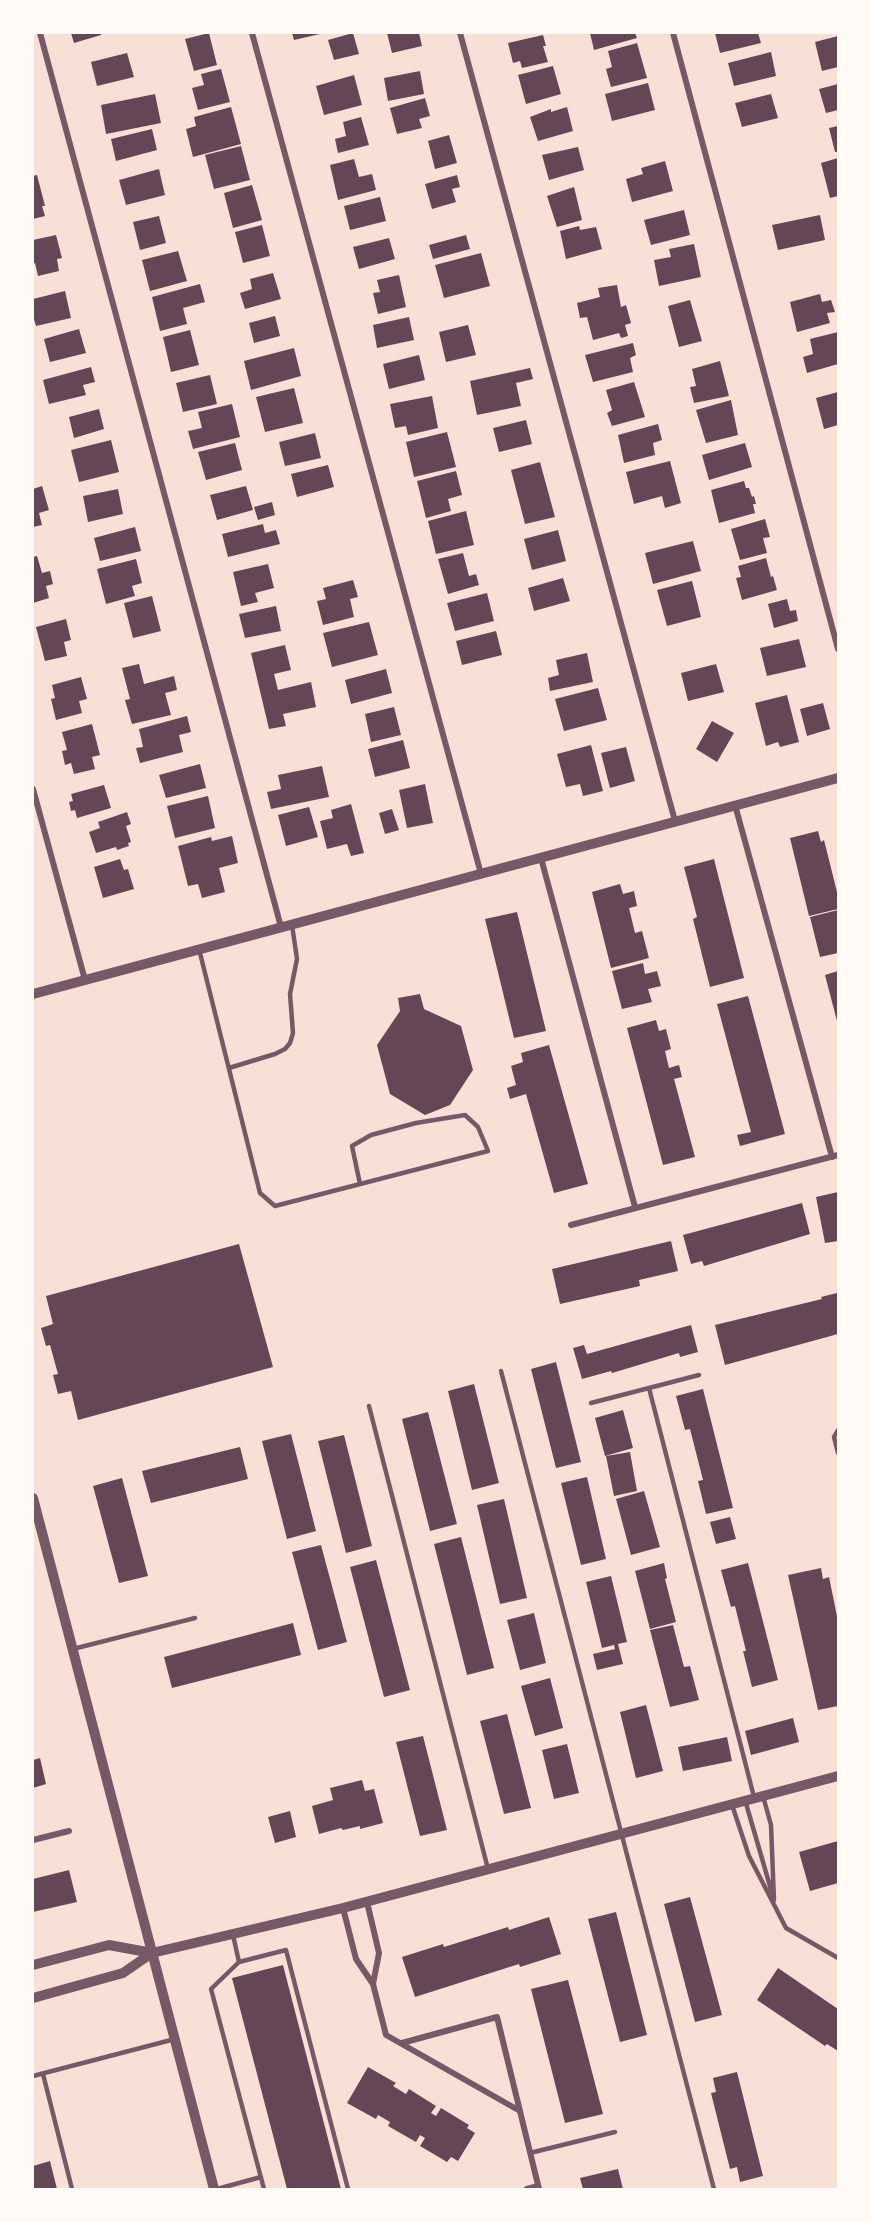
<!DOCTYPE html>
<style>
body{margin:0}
#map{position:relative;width:871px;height:2222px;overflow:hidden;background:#f7e1d7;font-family:Helvetica,sans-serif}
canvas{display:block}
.frame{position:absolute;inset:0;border:34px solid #fffaf5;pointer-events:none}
</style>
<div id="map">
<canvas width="871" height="2222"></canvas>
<div class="frame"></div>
</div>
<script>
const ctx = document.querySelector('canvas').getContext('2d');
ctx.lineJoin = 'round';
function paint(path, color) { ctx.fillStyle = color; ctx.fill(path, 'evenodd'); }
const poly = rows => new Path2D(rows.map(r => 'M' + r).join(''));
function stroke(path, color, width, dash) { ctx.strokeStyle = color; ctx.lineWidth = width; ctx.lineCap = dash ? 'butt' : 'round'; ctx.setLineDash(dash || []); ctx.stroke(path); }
const building = poly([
 [71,33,101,33,101,35,74,43],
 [209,33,217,65,194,71,185,39],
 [292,33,320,33,320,34,294,40],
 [353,33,359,54,334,60,328,40],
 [387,33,419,33,422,46,392,53],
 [590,33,635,33,637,38,594,50],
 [715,33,758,33,761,43,720,53],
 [543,35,546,46,543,46,548,62,522,68,520,61,513,63,508,43],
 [838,36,838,67,822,71,815,42],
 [637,43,647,78,611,87,606,69,612,67,608,51],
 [771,52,776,76,734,86,728,63],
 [127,53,134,77,97,86,91,62],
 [553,66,561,94,526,104,518,75],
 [221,69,230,102,198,110,192,88,204,85,201,74],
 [420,71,424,94,388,101,384,78],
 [354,75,362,105,324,115,316,86],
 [648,83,655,110,612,121,605,94],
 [838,84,838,110,826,113,819,89],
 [155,94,161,123,106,134,101,105],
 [771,94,778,118,742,127,735,103],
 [425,98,430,116,419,119,422,128,397,134,390,108],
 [231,107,241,144,193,157,186,129,196,126,194,117],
 [567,107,573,131,538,141,530,117,551,109,551,112],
 [361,117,369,145,338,153,335,139,346,136,343,122],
 [838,126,838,152,835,152,829,128],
 [152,129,157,150,116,161,111,139],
 [449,135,457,163,435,169,428,141],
 [241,146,250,180,214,189,205,155],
 [578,147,584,170,549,180,542,155],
 [838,158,838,196,830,198,821,163],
 [354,159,359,177,372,174,376,190,338,200,330,165],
 [665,161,673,191,632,202,626,179,643,174,641,168],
 [159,169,165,195,126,205,119,180],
 [37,175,45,206,42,206,45,216,33,219,33,176],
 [457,175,460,187,452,189,456,202,432,209,425,184],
 [252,185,262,220,233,228,224,193],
 [574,187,582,220,557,227,547,196],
 [380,197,386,221,350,230,344,206],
 [684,210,690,235,651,245,644,220],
 [820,215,825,240,778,250,772,225],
 [159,216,166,243,140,250,133,222],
 [262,225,270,256,243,263,235,232],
 [579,226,580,230,596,227,602,249,566,259,560,231],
 [56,235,62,258,57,259,59,271,38,276,35,263,33,264,33,240],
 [466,235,470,249,433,259,429,245],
 [389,238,395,259,359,269,353,247],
 [694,244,701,277,659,286,654,260,671,257,669,249],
 [178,251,187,281,150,291,142,260],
 [481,253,490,286,444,298,435,265],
 [273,273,281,299,245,309,240,293,252,289,250,279],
 [399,275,406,307,378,314,373,293,380,292,377,280],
 [200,284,205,302,183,308,187,324,160,331,152,297],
 [617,285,621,307,626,305,631,323,625,325,628,336,621,338,619,333,593,340,587,317,580,318,577,303,600,297,598,288],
 [65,291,71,318,36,326,33,316,33,299],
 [820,294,822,302,831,300,835,312,827,313,830,323,797,332,790,302],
 [690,300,702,341,679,347,668,306],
 [275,316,280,336,254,343,249,323],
 [409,317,414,340,377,348,373,325],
 [468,325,476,355,446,362,439,332],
 [79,329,86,353,50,362,44,339],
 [190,330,199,365,171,372,163,337],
 [838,332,838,364,807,373,803,357,813,354,810,339],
 [633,343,636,355,630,358,633,372,593,382,585,355],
 [294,348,301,376,251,390,244,361],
 [419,355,425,380,389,389,383,364],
 [720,361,729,396,694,403,690,387,696,386,692,369],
 [91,367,95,382,83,385,86,395,49,404,43,380],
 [530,368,533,379,516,383,521,406,477,415,470,381],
 [210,375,217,404,183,412,176,383],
 [634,382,645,417,612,426,607,413,612,410,606,390],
 [294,388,303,423,265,432,256,397],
 [838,392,838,425,824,429,816,398],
 [432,396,438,428,408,435,406,426,395,428,390,404],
 [731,400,738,435,706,443,696,410],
 [232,404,240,437,193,449,188,431,202,428,198,412],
 [99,409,104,429,74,438,69,417],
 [526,420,532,444,499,452,493,428],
 [658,424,662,440,653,443,655,455,624,463,618,435],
 [447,432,456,467,414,477,406,442],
 [315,433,321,458,285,466,279,442],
 [111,440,119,472,79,482,71,450],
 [235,443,242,470,206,480,198,452],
 [745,443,752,467,709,480,702,455],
 [670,461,681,503,665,508,662,496,634,504,626,472],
 [540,462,555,517,525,524,511,470],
 [328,465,334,487,297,497,291,474],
 [456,471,462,495,448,499,451,511,426,518,417,481],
 [744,481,746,488,749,488,752,497,754,496,756,504,753,504,755,513,719,523,711,490],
 [42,486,49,510,39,513,42,525,33,527,33,489],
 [246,486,253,510,217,520,210,495],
 [118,489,123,514,88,522,83,496],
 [272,502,275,515,258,520,254,507],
 [466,511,474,545,436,554,428,521],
 [765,519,770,537,763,538,767,553,740,560,731,529],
 [263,524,265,533,276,530,280,544,228,557,222,534],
 [135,527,141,551,100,561,94,538],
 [558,530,566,561,532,570,524,539],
 [693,541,701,571,653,584,645,553],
 [463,553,469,576,476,574,479,585,448,594,438,559],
 [37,556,42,573,50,571,53,584,46,586,49,598,33,603,33,557],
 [766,558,771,577,773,576,777,590,742,600,736,578,741,577,738,566],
 [136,559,142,583,132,586,135,596,106,604,97,569],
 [268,564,274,588,255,593,258,602,241,606,233,572],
 [563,578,570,601,534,611,528,588],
 [353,580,358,597,350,599,354,617,323,625,317,601,326,599,323,588],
 [692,581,701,617,667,626,657,590],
 [487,593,494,621,455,631,447,603],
 [152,596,161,631,133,638,124,603],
 [787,599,790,611,796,610,798,621,774,628,768,604],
 [276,606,281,631,245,638,239,614],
 [66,619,71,640,64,642,67,656,45,661,36,627],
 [369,622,378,655,332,667,323,633],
 [496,631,502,655,462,665,456,641],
 [799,639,806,667,767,676,760,648],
 [285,645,291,670,274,674,278,690,311,682,316,707,283,714,286,726,269,729,251,653],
 [587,653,593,682,550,691,548,678,559,675,556,660],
 [139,664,144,684,174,676,177,690,165,693,171,715,132,724,125,700,130,699,122,668],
 [716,664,724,692,688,701,681,673],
 [386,669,392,693,351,704,345,680],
 [81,677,87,699,79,701,82,713,56,720,51,699,55,698,52,685],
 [598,688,607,720,564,731,555,699],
 [787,695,799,742,780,747,778,742,766,746,755,703],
 [823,703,830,729,807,736,800,709],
 [394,707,401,735,371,742,365,714],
 [187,716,191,732,179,735,183,752,140,763,136,748,143,747,139,729],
 [712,721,734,733,717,762,696,749],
 [92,724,100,755,92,757,95,769,74,774,71,763,65,765,62,751,67,750,62,732],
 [403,740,410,768,375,777,368,749],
 [591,745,603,791,583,796,580,784,566,787,557,754],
 [626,747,635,781,610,788,601,753],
 [200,764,206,788,166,798,159,775],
 [322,766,329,797,271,809,267,792,281,789,278,775],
 [425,784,433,823,407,828,399,790],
 [104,785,111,808,77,818,75,810,71,811,69,802,73,801,71,794],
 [208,796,215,828,175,838,167,806],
 [351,804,364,853,351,856,347,844,327,849,320,821,333,818,331,810],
 [309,807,318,837,286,846,278,815],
 [392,809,399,830,385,834,379,813],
 [127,812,131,824,126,826,131,842,128,843,129,846,117,850,116,847,96,853,89,832,100,828,98,822],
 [818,831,821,842,824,840,838,896,838,909,809,916,790,838],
 [232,836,238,863,219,868,225,892,202,898,198,884,188,886,178,846,211,837,212,841],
 [120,859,124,870,128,869,134,889,103,898,94,867],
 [714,859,744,978,710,987,693,919,697,917,684,867],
 [620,884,623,894,634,891,637,906,629,908,635,933,642,931,649,958,611,968,592,892],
 [838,910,838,953,820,957,810,917],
 [517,912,546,1031,514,1038,485,919],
 [643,963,645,974,657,971,661,986,648,989,652,1002,622,1009,612,971],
 [838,971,838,1021,837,1021,825,975],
 [420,994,424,1009,461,1026,473,1070,450,1105,425,1115,390,1094,377,1045,400,1011,398,998],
 [748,996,785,1134,740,1146,737,1135,751,1132,717,1004],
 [656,1020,659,1031,666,1029,671,1049,665,1051,669,1068,679,1065,682,1077,674,1079,695,1157,663,1165,627,1028],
 [549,1045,588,1184,554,1193,526,1094,510,1099,507,1088,516,1085,511,1066,523,1062,521,1053],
 [838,1192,838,1241,825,1243,816,1197],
 [802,1203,810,1234,704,1266,702,1261,691,1264,683,1235],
 [671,1241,678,1271,639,1280,640,1286,560,1304,552,1269],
 [239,1244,273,1367,78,1420,71,1391,58,1394,53,1375,58,1374,50,1345,46,1346,41,1328,53,1324,46,1296],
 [837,1293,838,1334,725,1365,715,1325,822,1299,821,1297],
 [691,1325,698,1352,680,1357,679,1353,612,1373,611,1371,582,1379,573,1348,584,1345,587,1354],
 [556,1362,581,1462,556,1468,531,1369],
 [474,1384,499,1483,472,1490,448,1391],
 [703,1389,733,1508,706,1514,698,1481,703,1480,690,1429,685,1430,676,1396],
 [623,1410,633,1448,605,1456,595,1418],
 [428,1412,457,1524,430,1531,402,1419],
 [291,1434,316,1531,287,1539,262,1441],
 [344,1435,372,1546,346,1553,318,1441],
 [240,1447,248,1479,151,1503,142,1471],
 [630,1452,637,1491,614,1496,606,1456],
 [587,1477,606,1559,581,1565,561,1483],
 [122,1478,148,1576,119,1583,93,1486],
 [644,1491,660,1547,631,1555,616,1499],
 [504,1499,527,1598,500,1604,477,1505],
 [730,1517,736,1539,716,1544,710,1522],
 [461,1537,494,1668,467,1675,434,1544],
 [321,1545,347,1642,318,1650,292,1552],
 [376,1560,410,1690,384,1697,350,1567],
 [664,1563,667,1578,665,1579,676,1622,650,1629,635,1571],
 [748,1563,778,1680,752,1687,743,1651,746,1651,735,1606,731,1607,721,1570],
 [821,1568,823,1579,829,1577,838,1621,838,1706,818,1710,788,1575],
 [611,1576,627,1642,618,1644,623,1664,597,1670,593,1654,615,1649,614,1645,602,1648,586,1582],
 [534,1613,546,1663,520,1670,507,1620],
 [293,1623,301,1655,172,1688,164,1657],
 [673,1625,684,1667,690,1666,699,1700,670,1707,650,1630],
 [550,1678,563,1728,535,1736,521,1686],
 [646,1705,663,1771,636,1778,620,1712],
 [507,1714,531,1808,504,1814,480,1721],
 [793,1718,799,1742,751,1755,745,1731],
 [423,1736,447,1830,420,1836,396,1742],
 [727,1737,732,1761,683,1771,678,1747],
 [567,1744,579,1793,554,1799,542,1750],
 [40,1758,46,1784,33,1788,33,1760],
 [362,1780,365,1791,374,1789,383,1823,360,1829,360,1826,343,1830,341,1828,319,1834,312,1806,333,1800,330,1788],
 [290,1811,296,1837,275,1843,268,1817],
 [838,1841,838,1883,810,1891,799,1852],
 [69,1870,77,1902,33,1912,33,1879],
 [690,1897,722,2015,695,2022,664,1904],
 [616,1912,647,2035,620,2042,588,1919],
 [549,1917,561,1954,520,1967,519,1964,415,1997,402,1957,443,1944,444,1947,508,1927,509,1930],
 [283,1965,341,2189,287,2189,232,1978],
 [778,1968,838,2009,838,2051,827,2044,825,2046,757,2000],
 [568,1980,603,2114,565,2123,531,1989],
 [368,2067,396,2083,393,2086,406,2094,409,2089,436,2106,431,2113,436,2116,441,2108,469,2125,467,2128,475,2133,458,2161,451,2157,447,2162,420,2146,425,2138,420,2135,416,2142,388,2126,390,2122,378,2115,376,2119,347,2103],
 [737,2072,763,2176,740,2182,737,2167,730,2169,711,2093,716,2092,713,2078],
 [50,2161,57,2189,33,2189,33,2166],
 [618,2169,623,2189,583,2189,580,2178]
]);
const service = poly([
 [199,949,260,1193,275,1206,488,1151,478,1127,465,1115,416,1123,371,1135,352,1146,360,1184],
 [229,1068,275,1054,285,1049,290,1043,293,1033,290,994,297,959,292,925],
 [501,1371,714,2189],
 [699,1375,649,1388,754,1797],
 [591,1403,649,1388],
 [369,1406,488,1869],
 [838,1430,834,1437,838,1453],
 [73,1649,195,1618],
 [763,1796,771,1825,774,1900],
 [745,1800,772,1893],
 [732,1805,749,1856,786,1928,838,1958],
 [233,1935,239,1962,211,1989,264,2189],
 [239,1962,286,1950,348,2189],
 [43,2074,72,2189],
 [33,2076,175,2039],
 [530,2153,615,2132],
 [217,2189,261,2177]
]);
const minor = poly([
 [40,33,281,927],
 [252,33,481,874],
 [460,33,675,821],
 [673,33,838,649],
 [33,789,85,980],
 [735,805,832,1157],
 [541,858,635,1207],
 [571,1225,838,1155],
 [33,1840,69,1831],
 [367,1902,379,1953,373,1984],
 [343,1908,356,1959,373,1984,386,2035,520,2111],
 [402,2043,497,2017,539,2189],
 [527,2189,538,2186]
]);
const tertiary = poly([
 [33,994,838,778],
 [33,1498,214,2189],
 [33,1965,109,1945,152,1953],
 [33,1998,123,1973,152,1953,343,1908,838,1776]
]);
paint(building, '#644757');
stroke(service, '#755966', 4.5);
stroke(minor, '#755966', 6);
stroke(tertiary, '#755966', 10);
</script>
